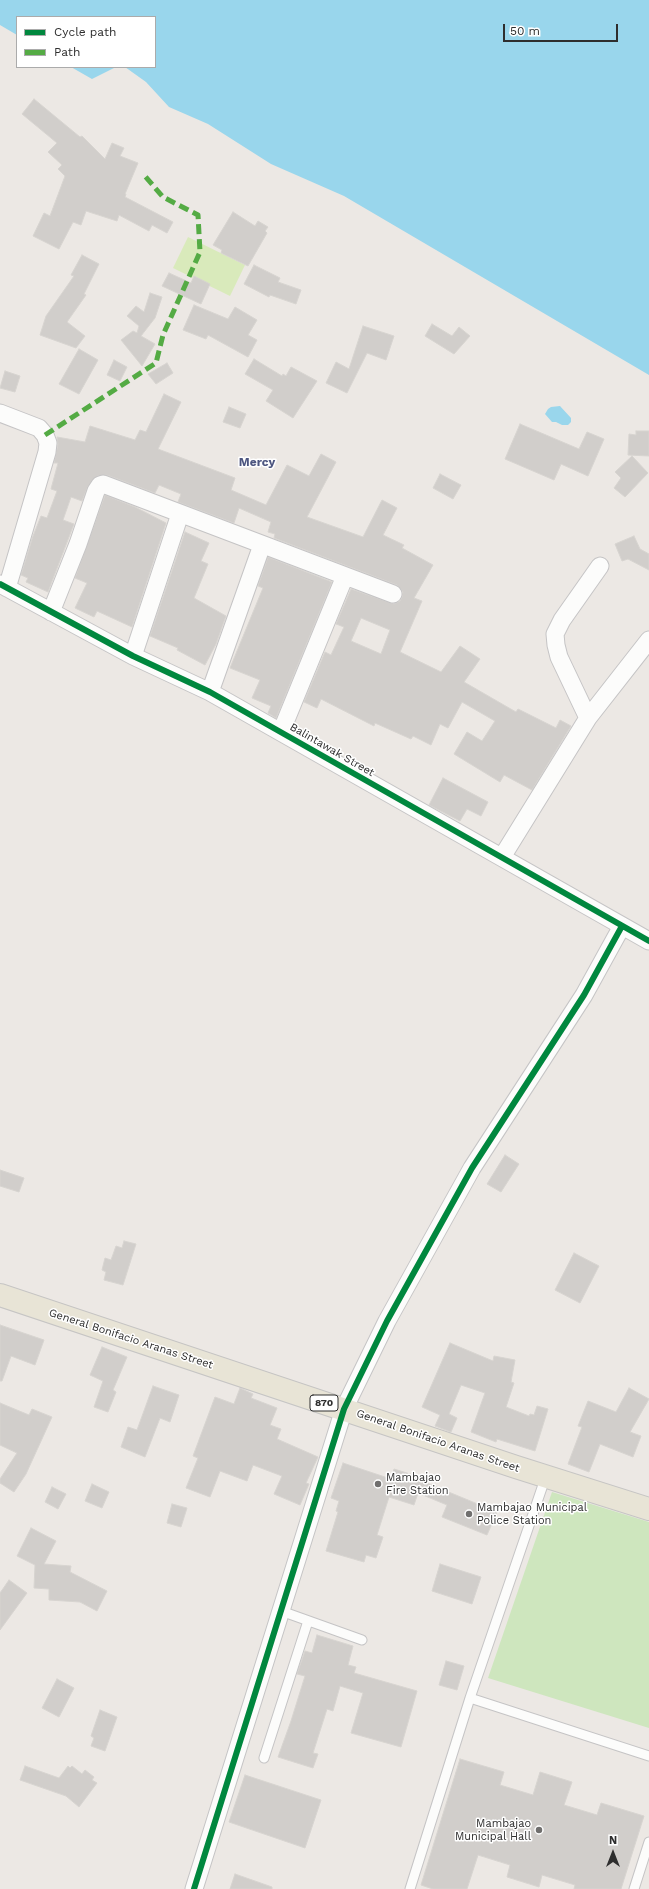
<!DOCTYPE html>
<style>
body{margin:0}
#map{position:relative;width:649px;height:1889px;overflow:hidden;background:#ece8e4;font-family:"Work Sans",sans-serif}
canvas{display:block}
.legend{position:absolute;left:16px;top:16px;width:140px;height:52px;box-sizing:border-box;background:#fff;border:1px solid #ababab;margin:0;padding:5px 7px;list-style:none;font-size:12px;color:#2e2e2e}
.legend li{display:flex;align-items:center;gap:8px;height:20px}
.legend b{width:20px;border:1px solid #ababab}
.north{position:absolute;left:593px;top:1833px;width:40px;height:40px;-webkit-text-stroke:3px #fff;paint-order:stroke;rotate:0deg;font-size:11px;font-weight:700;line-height:16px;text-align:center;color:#2e2e2e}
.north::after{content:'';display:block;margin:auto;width:14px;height:18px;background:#2e2e2e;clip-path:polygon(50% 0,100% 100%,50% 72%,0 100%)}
.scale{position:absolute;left:503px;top:24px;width:115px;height:18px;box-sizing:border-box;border:2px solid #2e2e2e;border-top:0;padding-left:5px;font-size:12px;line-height:14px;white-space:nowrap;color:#2e2e2e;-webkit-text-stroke:3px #fff;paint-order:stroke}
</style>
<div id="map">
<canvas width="649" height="1889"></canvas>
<ul class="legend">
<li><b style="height:5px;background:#00873e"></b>Cycle path</li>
<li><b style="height:5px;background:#54ab44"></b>Path</li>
</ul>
<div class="north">N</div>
<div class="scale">50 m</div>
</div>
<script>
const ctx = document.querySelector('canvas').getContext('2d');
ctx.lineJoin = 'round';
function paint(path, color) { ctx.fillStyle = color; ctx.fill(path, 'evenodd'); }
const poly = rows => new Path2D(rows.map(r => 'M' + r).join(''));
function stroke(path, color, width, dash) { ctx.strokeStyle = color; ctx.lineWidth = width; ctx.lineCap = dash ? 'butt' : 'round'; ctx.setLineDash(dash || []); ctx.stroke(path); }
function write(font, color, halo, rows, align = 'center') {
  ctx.font = font + ' "Work Sans",sans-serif'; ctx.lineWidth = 3; ctx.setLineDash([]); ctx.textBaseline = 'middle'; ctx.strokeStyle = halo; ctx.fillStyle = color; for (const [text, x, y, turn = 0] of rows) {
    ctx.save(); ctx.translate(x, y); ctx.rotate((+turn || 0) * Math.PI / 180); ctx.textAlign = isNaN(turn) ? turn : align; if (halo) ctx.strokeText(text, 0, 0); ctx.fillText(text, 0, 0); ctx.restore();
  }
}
const green = poly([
 [552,1492,649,1522,649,1728,488,1678]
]);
const pitch = poly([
 [188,237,245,265,230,296,173,268]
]);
const water = poly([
 [0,0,649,0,649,375,344,196,271,164,208,124,169,107,146,82,125,67,155,67,155,17,17,17,17,35,0,25],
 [71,67,116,67,92,79],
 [560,406,571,418,571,422,568,425,562,425,556,422,552,422,545,414,548,409,551,407]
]);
const building = poly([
 [34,99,80,137,82,136,105,159,112,143,124,148,120,156,138,163,125,194,126,194,125,197,173,222,167,233,152,225,149,231,119,215,117,221,86,211,81,225,73,222,59,249,33,236,44,213,50,216,65,176,58,169,62,165,48,152,57,143,22,114,34,99],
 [233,212,255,226,258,221,268,227,265,231,267,233,248,266,221,253,222,250,213,245,233,212],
 [82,255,99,264,84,294,86,295,67,322,85,336,76,348,40,335,46,316,74,276,71,275,82,255],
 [254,265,280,278,278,282,301,290,296,304,270,295,269,297,244,284,254,265],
 [169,273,191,283,194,276,210,284,201,304,162,286,169,273],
 [150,293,162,297,155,318,141,336,155,344,142,366,121,340,133,331,137,333,139,326,127,316,136,306,144,312,150,293],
 [194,305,228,319,235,307,257,320,248,335,257,340,248,357,208,335,206,339,183,330,194,305],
 [432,324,452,336,459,327,470,336,454,354,425,336,432,324],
 [363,326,394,336,386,360,367,353,347,393,326,383,336,362,349,369,363,326],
 [79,349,98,360,79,394,59,384,79,349],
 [254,359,282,376,283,374,286,376,291,367,317,381,293,418,266,401,273,390,245,374,254,359],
 [114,360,127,367,120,381,107,375,114,360],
 [167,363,173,373,156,384,148,374,167,363],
 [5,371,20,376,15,392,0,388,5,371],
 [164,394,181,402,158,449,235,478,231,490,266,505,287,465,309,476,321,454,336,462,307,517,363,537,382,500,397,508,383,535,404,545,402,548,433,565,414,598,422,601,400,652,441,672,460,646,480,659,464,682,516,712,518,709,556,728,560,720,571,726,532,790,504,775,500,782,454,754,467,732,482,741,495,721,462,702,448,728,440,724,431,745,413,736,411,739,375,723,374,726,321,699,317,708,304,702,325,652,331,655,344,627,336,624,351,589,394,604,400,601,402,597,403,592,397,585,274,538,275,534,268,532,271,522,239,508,234,523,178,502,181,494,159,485,155,493,107,475,97,476,88,486,82,501,71,497,63,520,74,524,48,592,26,582,28,578,21,575,33,536,41,516,47,518,57,491,51,489,58,463,54,463,58,444,57,437,85,442,90,426,135,440,140,430,146,432,164,394],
 [361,618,390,630,381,654,351,641,361,618],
 [229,407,246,414,240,428,223,422,229,407],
 [520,424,579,449,587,432,604,439,588,476,561,464,554,480,505,459,520,424],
 [636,431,649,431,649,456,628,455,629,434,636,435,636,431],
 [632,456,648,473,625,497,614,488,621,478,615,472,632,456],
 [440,474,461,485,453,499,433,488,440,474],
 [105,495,135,507,166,523,132,627,97,611,94,617,75,608,87,583,75,578,105,495],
 [185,532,209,543,201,561,208,564,194,598,226,616,216,644,205,665,177,650,178,648,150,636,185,532],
 [634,536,640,549,649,554,649,570,628,559,622,561,615,544,634,536],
 [268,557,332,582,276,718,268,713,271,706,252,698,260,680,230,668,263,588,258,586,268,557],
 [443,778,488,802,481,816,467,809,460,821,429,805,443,778],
 [505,1155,519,1164,501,1192,487,1184,505,1155],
 [0,1170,24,1178,19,1192,0,1186,0,1170],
 [124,1241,136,1244,123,1285,104,1280,106,1272,102,1270,105,1258,111,1260,116,1246,122,1248,124,1241],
 [574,1253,599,1266,580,1303,555,1290,574,1253],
 [0,1325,44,1340,35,1365,11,1356,2,1381,0,1381,0,1325],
 [450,1343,493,1361,494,1356,515,1360,511,1382,514,1383,506,1407,529,1416,530,1414,534,1415,537,1406,548,1409,535,1451,497,1439,496,1442,471,1432,485,1393,461,1385,449,1414,457,1418,451,1432,435,1426,440,1415,422,1407,450,1343],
 [102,1347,127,1357,113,1390,116,1392,108,1412,94,1407,103,1381,90,1375,102,1347],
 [153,1386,179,1395,170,1422,160,1418,145,1457,121,1447,128,1427,137,1430,153,1386],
 [240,1388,253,1394,251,1398,277,1408,270,1425,281,1429,277,1439,318,1457,306,1483,309,1484,300,1505,274,1494,282,1476,253,1465,247,1481,220,1471,210,1497,186,1488,198,1458,193,1456,215,1397,234,1404,240,1388],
 [629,1388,649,1399,630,1432,641,1436,633,1457,600,1444,589,1472,568,1464,582,1427,578,1426,588,1401,616,1412,629,1388],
 [0,1403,29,1415,32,1409,52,1417,26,1474,14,1492,0,1483,0,1479,17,1453,0,1445,0,1403],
 [343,1463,391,1479,394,1469,423,1478,422,1481,497,1512,487,1535,442,1517,447,1505,418,1493,414,1505,389,1497,377,1535,383,1537,376,1558,366,1555,364,1562,326,1551,338,1512,336,1511,339,1501,331,1498,343,1463],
 [92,1484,109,1492,102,1508,85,1501,92,1484],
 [52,1487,66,1494,58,1509,45,1502,52,1487],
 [172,1504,187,1508,181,1527,167,1523,172,1504],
 [31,1528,56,1541,44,1564,71,1566,70,1572,107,1591,97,1611,80,1602,49,1600,49,1589,34,1588,35,1565,17,1556,31,1528],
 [440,1564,481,1577,472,1604,432,1591,440,1564],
 [9,1580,27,1593,0,1630,0,1593,9,1580],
 [317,1635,353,1646,348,1665,356,1667,354,1673,417,1691,401,1747,351,1733,363,1693,340,1686,333,1711,327,1709,313,1753,318,1754,313,1768,278,1757,291,1721,305,1676,297,1674,305,1651,312,1653,317,1635],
 [446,1661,464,1666,457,1690,439,1685,446,1661],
 [57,1679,74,1688,59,1717,42,1708,57,1679],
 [100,1710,117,1717,105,1751,91,1746,94,1738,91,1736,100,1710],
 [460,1759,504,1772,500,1785,533,1795,540,1772,572,1782,564,1805,597,1815,601,1803,644,1816,621,1889,574,1889,575,1885,542,1875,539,1887,507,1877,510,1865,478,1855,467,1889,433,1889,421,1885,460,1759],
 [25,1766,59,1778,68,1766,70,1768,72,1766,82,1774,85,1770,94,1777,92,1780,97,1783,79,1807,66,1796,20,1780,25,1766],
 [245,1775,321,1800,305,1848,229,1822,245,1775],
 [235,1874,272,1887,272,1889,230,1889,235,1874]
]);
const lane = poly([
 [281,1611,362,1640],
 [470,1698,649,1756],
 [264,1758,308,1621],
 [410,1889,470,1698,546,1476],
 [634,1889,649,1842]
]);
const street = poly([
 [0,413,39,428,45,435,48,443,47,452,7,588],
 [0,584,133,656,210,692,649,941],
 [51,612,78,544,96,491,100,485,103,484,393,594],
 [133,656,180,514],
 [210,692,262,545],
 [588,718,559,657,556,645,555,634,562,620,600,566],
 [281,732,345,576],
 [502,857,588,718,649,640],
 [194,1889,344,1409,387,1321,472,1168,584,995,622,926]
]);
const primary = poly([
 [0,1295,516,1467,649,1509]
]);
const quiet = poly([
 [45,435,156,363,163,335,200,252,198,215,163,197,144,175]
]);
const cycleway = poly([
 [0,584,133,656,210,692,649,941],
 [194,1889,344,1409,387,1321,472,1168,584,995,622,926]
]);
const markers = [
 [378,1484,4,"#706f6e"],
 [469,1514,4,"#706f6e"],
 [539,1830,4,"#706f6e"]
];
const shields = [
 [324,1403,28]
];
const shieldNames = [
 ["870",324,1403]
];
const streetNames = [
 ["Balintawak Street",332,750,30],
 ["General Bonifacio Aranas Street",131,1339,18],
 ["General Bonifacio Aranas Street",438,1441,19]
];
const poiNames = [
 ["Mambajao",386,1478],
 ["Fire Station",386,1491],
 ["Mambajao Municipal",477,1508],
 ["Police Station",477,1521],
 ["Mambajao",531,1824,"right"],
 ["Municipal Hall",531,1837,"right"]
];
const neighbourhoodNames = [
 ["Mercy",257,462]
];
paint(green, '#cee6be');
paint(pitch, '#d9eabb');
paint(water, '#99d6ec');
paint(building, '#d1cecb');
stroke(building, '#d7d4d0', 1);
stroke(lane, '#c5c4c5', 11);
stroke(street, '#c5c4c5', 19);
stroke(primary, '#c6c5c4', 24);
stroke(lane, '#fcfcfb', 9);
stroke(street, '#fcfcfb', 17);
stroke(primary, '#e8e4d6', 22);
stroke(quiet, '#54ab44', 5, [10, 5]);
stroke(cycleway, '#00873e', 6);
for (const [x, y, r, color] of markers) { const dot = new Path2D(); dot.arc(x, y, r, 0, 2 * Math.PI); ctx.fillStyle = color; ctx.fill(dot); stroke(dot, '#fff', 1.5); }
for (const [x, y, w] of shields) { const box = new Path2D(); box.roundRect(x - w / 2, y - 8, w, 16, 3); ctx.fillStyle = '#fff'; ctx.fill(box); stroke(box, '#2e2e2e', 1); }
write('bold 10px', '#2e2e2e', null, shieldNames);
write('11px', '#2e2e2e', '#fff', streetNames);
write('11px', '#2e2e2e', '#fff', poiNames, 'left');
write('bold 12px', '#4d5680', '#fff', neighbourhoodNames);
</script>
